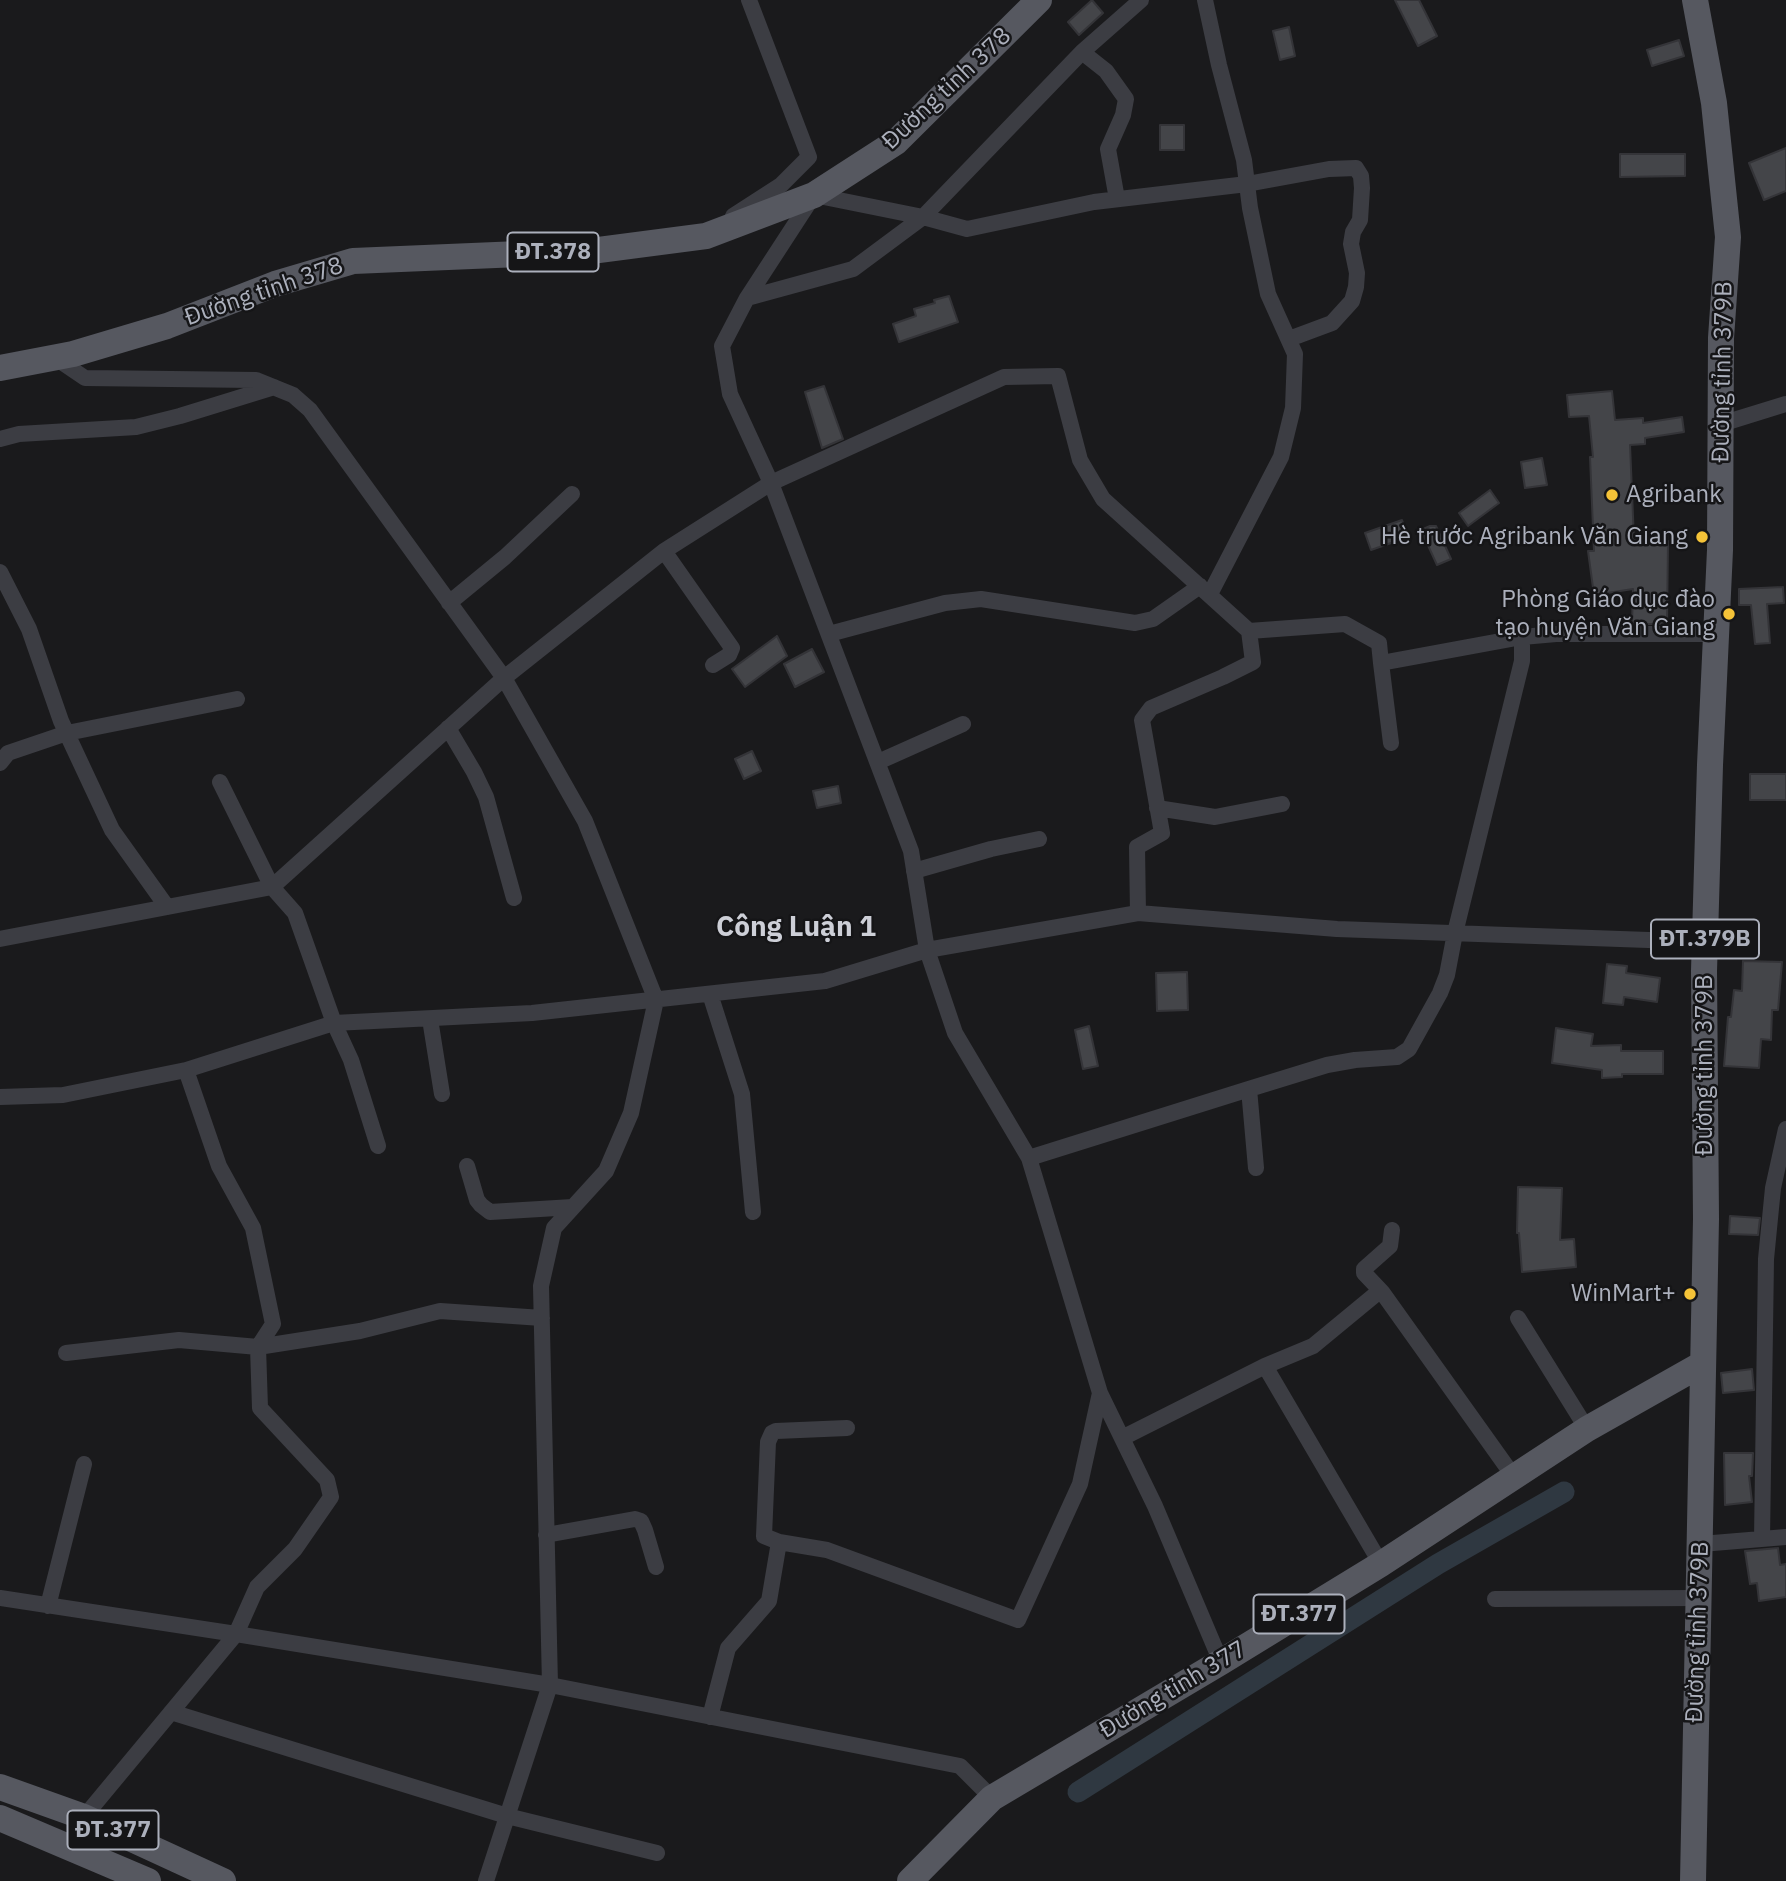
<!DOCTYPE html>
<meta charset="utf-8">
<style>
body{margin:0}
canvas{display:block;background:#1a1a1c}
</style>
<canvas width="1786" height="1881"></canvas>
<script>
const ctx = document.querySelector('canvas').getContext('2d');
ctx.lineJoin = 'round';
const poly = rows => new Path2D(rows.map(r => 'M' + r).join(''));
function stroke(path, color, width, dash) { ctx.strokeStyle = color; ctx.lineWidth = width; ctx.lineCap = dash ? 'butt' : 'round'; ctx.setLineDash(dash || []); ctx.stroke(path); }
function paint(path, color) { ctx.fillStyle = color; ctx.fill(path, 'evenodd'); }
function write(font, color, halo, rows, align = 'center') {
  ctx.font = font + ' "IBM Plex Sans",sans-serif'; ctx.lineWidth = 5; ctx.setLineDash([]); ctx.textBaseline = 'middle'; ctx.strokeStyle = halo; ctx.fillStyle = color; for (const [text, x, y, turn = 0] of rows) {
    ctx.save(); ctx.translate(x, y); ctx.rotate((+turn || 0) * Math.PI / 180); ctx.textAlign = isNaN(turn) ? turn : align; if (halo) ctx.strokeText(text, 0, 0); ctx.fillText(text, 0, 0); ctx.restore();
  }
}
const canal = poly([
 [1078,1792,1438,1564,1564,1492]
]);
const building = poly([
 [1092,0,1103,13,1079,35,1068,22,1092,0],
 [1395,0,1419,0,1437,36,1418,46,1395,0],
 [1289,27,1295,56,1280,60,1273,31,1289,27],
 [1679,40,1684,56,1652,66,1647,50,1679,40],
 [1160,125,1184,125,1184,150,1160,150,1160,125],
 [1786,148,1786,191,1764,200,1749,163,1786,148],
 [1620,154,1685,154,1685,176,1620,177,1620,154],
 [949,296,958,322,899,342,893,324,916,316,914,309,935,303,934,300,949,296],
 [824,386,843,439,822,448,805,392,824,386],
 [1612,391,1615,420,1643,418,1643,423,1682,417,1684,432,1645,438,1645,444,1630,445,1634,540,1668,541,1667,624,1632,624,1633,589,1594,595,1588,551,1594,551,1590,457,1593,457,1589,416,1569,417,1567,395,1612,391],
 [1542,458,1547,485,1525,488,1521,462,1542,458],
 [1490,490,1499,503,1468,526,1459,513,1490,490],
 [1402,520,1408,537,1371,550,1365,533,1402,520],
 [1430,526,1436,526,1451,559,1437,565,1421,530,1430,526],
 [1783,587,1784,603,1767,604,1770,643,1755,644,1751,605,1739,605,1739,589,1783,587],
 [777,636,787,656,745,687,732,669,777,636],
 [812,649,824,672,795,687,784,664,812,649],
 [752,751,761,771,744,779,735,759,752,751],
 [1750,774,1786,774,1786,800,1750,800,1750,774],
 [838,786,841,803,817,808,813,791,838,786],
 [1743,961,1782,962,1778,1010,1772,1010,1771,1040,1761,1039,1759,1068,1724,1066,1728,1017,1731,1017,1734,990,1742,991,1743,961],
 [1607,964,1627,966,1626,973,1660,978,1657,1002,1624,997,1623,1005,1603,1003,1607,964],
 [1187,972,1188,1010,1157,1011,1156,973,1187,972],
 [1089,1026,1098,1066,1083,1069,1075,1030,1089,1026],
 [1556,1028,1593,1034,1591,1046,1621,1045,1621,1051,1663,1051,1663,1074,1622,1074,1622,1077,1602,1078,1602,1070,1552,1063,1556,1028],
 [1518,1187,1562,1188,1560,1240,1574,1239,1576,1267,1522,1272,1519,1233,1517,1233,1518,1187],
 [1730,1216,1760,1218,1758,1235,1729,1234,1730,1216],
 [1752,1369,1754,1390,1723,1393,1721,1373,1752,1369],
 [1724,1453,1753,1453,1752,1476,1749,1476,1752,1502,1725,1505,1724,1453],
 [1778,1548,1780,1565,1786,1564,1786,1597,1759,1601,1757,1583,1750,1584,1745,1551,1778,1548]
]);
const street = poly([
 [1205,0,1219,65,1244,160,1250,208,1268,294,1295,354,1293,408,1281,457,1210,594],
 [1082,52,1106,71,1126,99,1123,115,1108,149,1117,199],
 [733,216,781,185,809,157,749,0],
 [747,298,853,269,923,217,1082,52,1141,0],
 [54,357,85,378,256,380,293,395,310,410,504,678,585,821,656,1000,631,1113,606,1171,554,1228,541,1286,550,1685,486,1881],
 [1721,424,1786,404],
 [0,439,19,434,136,427,180,416,274,387],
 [664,551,732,648,729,655,713,665],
 [0,572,29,629,61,721,112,830,167,907],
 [449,603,505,557,572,494],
 [829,634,945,603,981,599,1135,623,1153,619,1200,586],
 [1381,663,1391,743],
 [448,728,474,772,486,797,514,898],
 [878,762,963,724],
 [0,763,8,753,67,733,237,699],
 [220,782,272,887,295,913,334,1023,351,1060,378,1146],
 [1157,808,1215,817,1282,804],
 [914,871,991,849,1039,839],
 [1138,913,1137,847,1162,833,1142,720,1151,708,1223,677,1253,662,1249,631],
 [0,939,272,887,504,678,664,551,771,483,1004,377,1058,376,1080,460,1103,499,1249,631,1345,624,1379,643,1381,663,1522,637,1556,634,1716,634],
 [710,994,742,1094,753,1212],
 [430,1019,442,1094],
 [1249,1089,1327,1065,1355,1060,1397,1057,1409,1049,1440,993,1447,975,1455,933,1522,661,1522,637],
 [0,1097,63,1095,186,1070,334,1023,532,1013,825,981,927,950,1138,913,1337,929,1705,942],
 [1029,1158,1249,1089,1256,1168],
 [467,1166,477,1200,481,1205,490,1212,573,1207],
 [1392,1230,1390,1246,1364,1269,1364,1273,1382,1292,1514,1477],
 [1518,1318,1587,1429],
 [66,1353,179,1340,258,1347,360,1331,440,1311,542,1318],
 [1265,1366,1381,1564],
 [847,1428,776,1431,772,1433,768,1442,764,1536,779,1542,827,1550,1018,1620,1080,1484,1100,1393],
 [1122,1438,1265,1366,1313,1346,1376,1294,1382,1292],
 [546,1535,635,1519,641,1521,645,1530,656,1567],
 [1762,1539,1766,1259,1773,1188,1786,1129],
 [1701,1544,1786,1537],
 [0,1598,236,1634,550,1685,960,1766,992,1798],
 [1495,1599,1698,1598],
 [48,1606,84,1464],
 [1221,1662,1155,1506,1100,1393,1029,1158,955,1033,927,950,911,851,771,483,730,394,722,346,747,298,814,195,923,217,967,229,1094,202,1247,184,1329,169,1356,168,1361,176,1362,188,1360,220,1353,232,1351,244,1357,273,1356,287,1352,301,1332,323,1289,339],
 [171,1712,507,1816,657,1853],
 [710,1717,728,1648,769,1601,779,1542],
 [84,1817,236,1634,257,1587,295,1549,331,1497,327,1480,260,1408,258,1347,273,1324,253,1228,219,1166,186,1070]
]);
const primary = poly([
 [0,368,73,354,167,326,275,284,353,261,591,251,706,236,814,195,896,142,1039,0],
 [0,1787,84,1817,223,1881],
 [0,1818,148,1881],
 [910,1881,992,1798,1221,1662,1381,1564,1587,1429,1702,1364],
 [1693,1881,1706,1219,1704,971,1710,765,1720,550,1721,338,1728,237,1714,103,1695,0]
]);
const markers = [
 [1612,495,7,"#f5c338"],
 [1702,537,7,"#f5c338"],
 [1729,614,7,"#f5c338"],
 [1690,1294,7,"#f5c338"]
];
const shields = [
 [553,252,91],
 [1705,939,108],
 [1299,1614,91],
 [113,1830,91]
];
const shieldNames = [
 ["ĐT.378",553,252],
 ["ĐT.379B",1705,939],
 ["ĐT.377",1299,1614],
 ["ĐT.377",113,1830]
];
const streetNames = [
 ["Đường tỉnh 378",947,89,-43],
 ["Đường tỉnh 378",264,292,-19],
 ["Đường tỉnh 379B",1723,372,-89],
 ["Đường tỉnh 379B",1705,1065,-90],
 ["Đường tỉnh 379B",1698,1632,-88],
 ["Đường tỉnh 377",1173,1690,-31]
];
const poiNames = [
 ["Agribank",1626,495,"left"],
 ["Hè trước Agribank Văn Giang",1688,537],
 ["Phòng Giáo dục đào",1715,600],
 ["tạo huyện Văn Giang",1715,628],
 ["WinMart+",1676,1294]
];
const quarterNames = [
 ["Công Luận 1",796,928]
];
stroke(canal, '#2f3841', 21);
paint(building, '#444549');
stroke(building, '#343438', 2);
stroke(street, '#3c3d43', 16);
stroke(primary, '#565860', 26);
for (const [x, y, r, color] of markers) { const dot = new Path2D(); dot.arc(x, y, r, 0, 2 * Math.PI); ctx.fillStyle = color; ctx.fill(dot); stroke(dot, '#151517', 2.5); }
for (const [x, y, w] of shields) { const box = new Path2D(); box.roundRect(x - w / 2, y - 19.5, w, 39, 5); ctx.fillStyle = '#151517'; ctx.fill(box); stroke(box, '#acb0bc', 2); }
write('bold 23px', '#acb0bc', null, shieldNames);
write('24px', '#acb0bc', '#151517', streetNames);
write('24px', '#acb0bc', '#151517', poiNames, 'right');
write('bold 28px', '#cdcfd7', '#151517', quarterNames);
</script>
